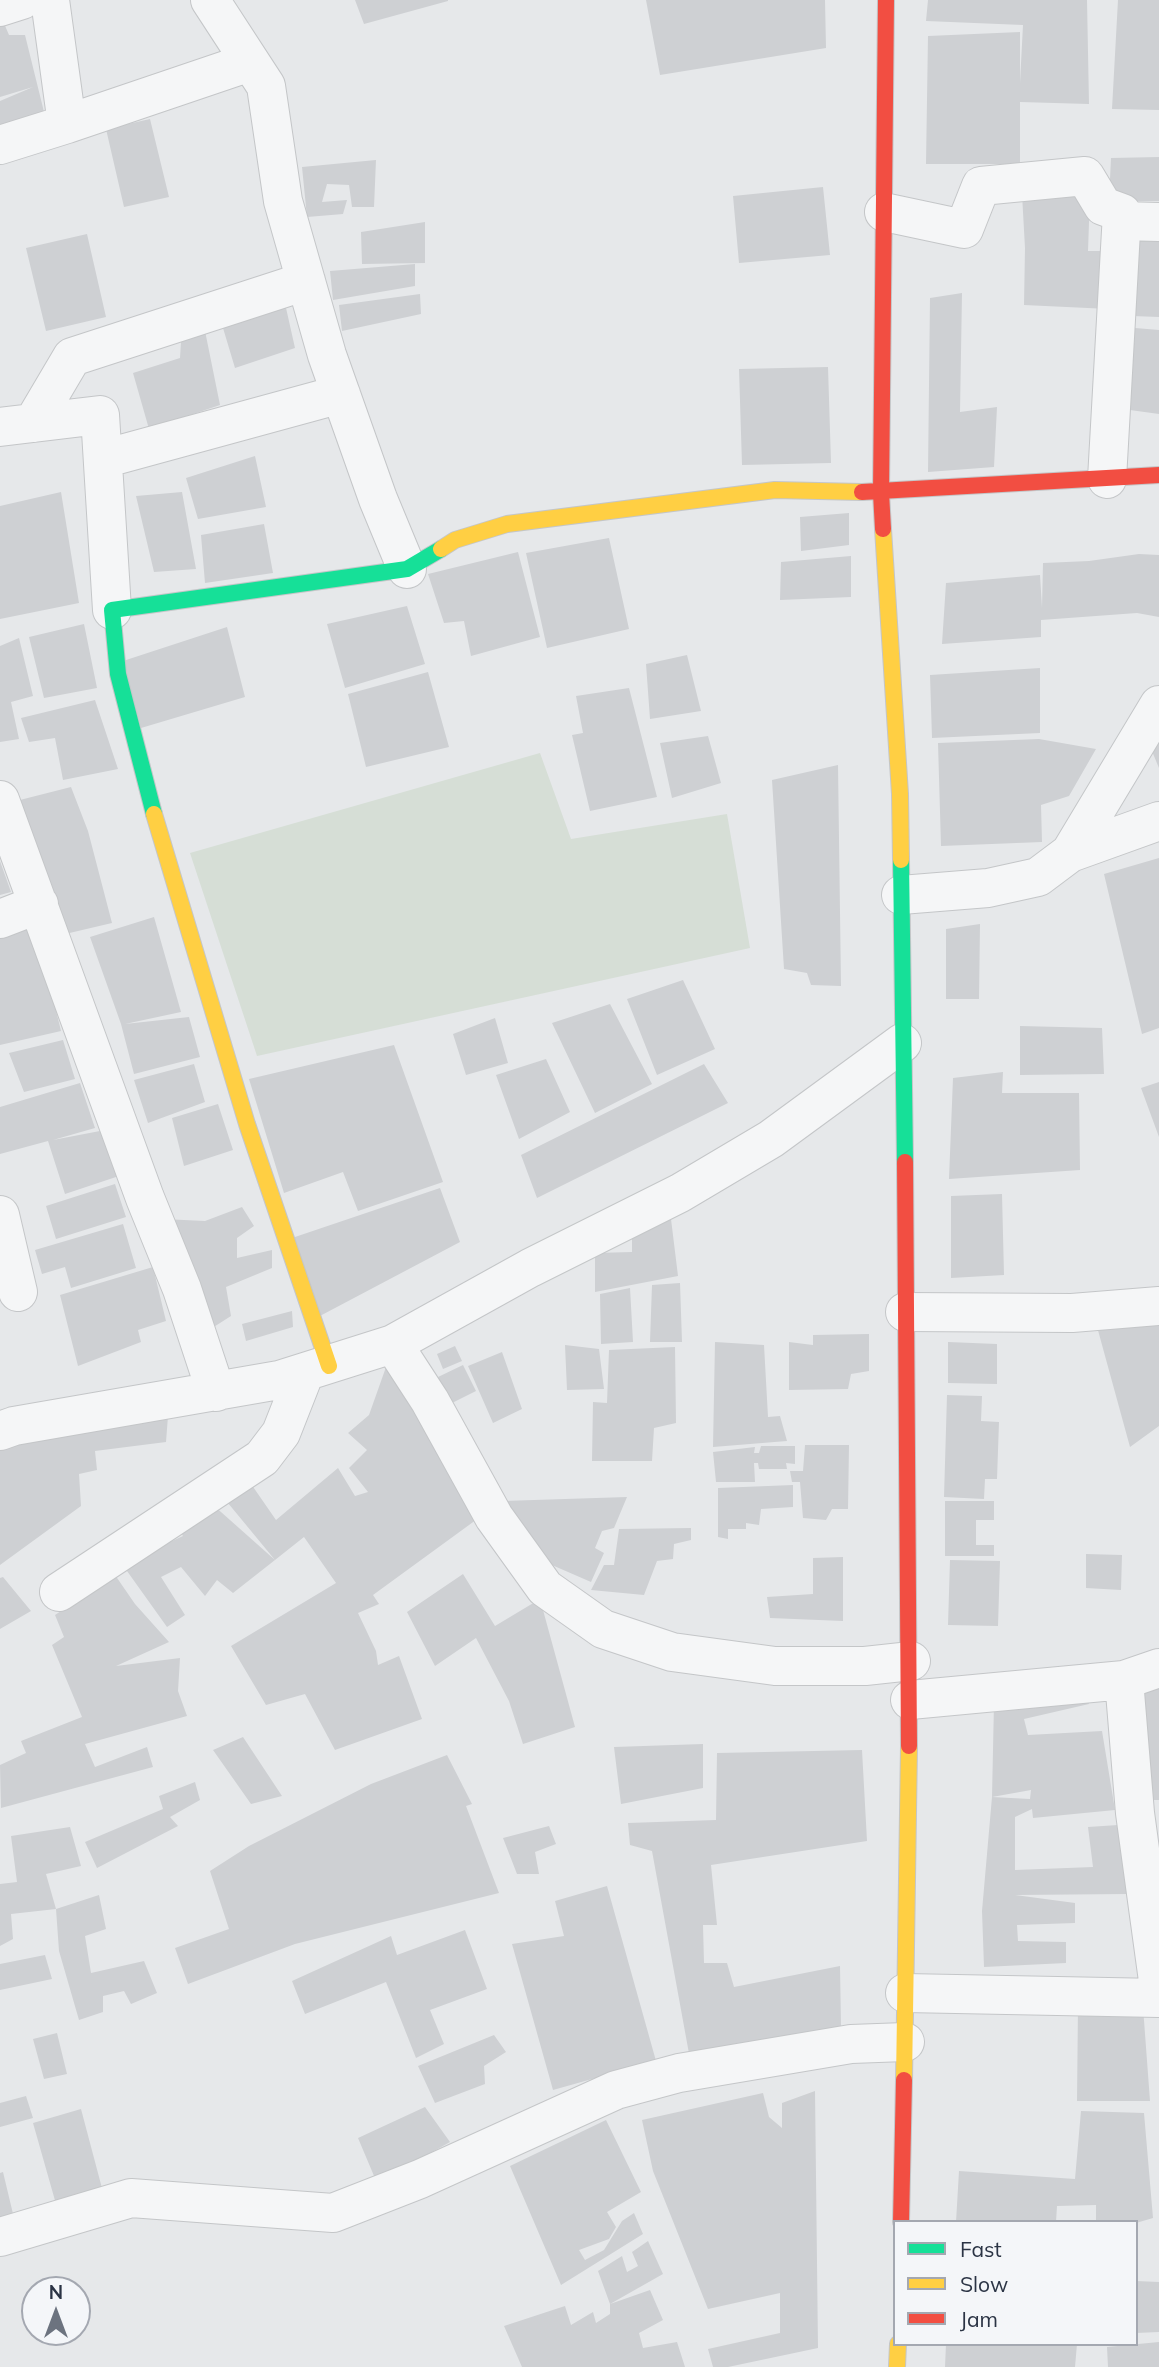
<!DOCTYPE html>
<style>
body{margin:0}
#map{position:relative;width:1159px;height:2367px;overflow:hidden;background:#e6e8ea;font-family:Mulish,sans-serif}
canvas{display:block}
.legend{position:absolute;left:893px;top:2220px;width:245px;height:126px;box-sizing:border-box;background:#f4f6f9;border:2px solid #a4a8b1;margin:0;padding:9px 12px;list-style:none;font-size:21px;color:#2b3445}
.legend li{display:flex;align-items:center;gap:14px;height:35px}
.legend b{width:35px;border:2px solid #a4a8b1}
.north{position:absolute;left:21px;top:2276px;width:70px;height:70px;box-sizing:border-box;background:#f4f6f9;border:2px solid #a4a8b1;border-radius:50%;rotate:0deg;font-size:19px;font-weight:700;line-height:28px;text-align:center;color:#2b3445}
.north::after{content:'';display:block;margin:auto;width:24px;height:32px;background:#6c737f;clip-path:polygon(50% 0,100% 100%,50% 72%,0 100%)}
</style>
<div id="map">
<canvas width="1159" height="2367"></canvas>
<ul class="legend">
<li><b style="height:9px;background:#16e098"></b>Fast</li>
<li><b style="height:9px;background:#ffcf43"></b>Slow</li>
<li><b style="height:9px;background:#f24e42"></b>Jam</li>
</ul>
<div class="north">N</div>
</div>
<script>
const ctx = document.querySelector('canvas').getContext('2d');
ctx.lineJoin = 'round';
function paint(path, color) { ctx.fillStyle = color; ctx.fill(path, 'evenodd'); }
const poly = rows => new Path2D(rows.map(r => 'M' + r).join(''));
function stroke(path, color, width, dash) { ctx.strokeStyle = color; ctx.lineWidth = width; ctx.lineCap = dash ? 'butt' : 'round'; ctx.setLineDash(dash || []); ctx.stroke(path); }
const green = poly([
 [540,753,571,839,727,814,750,948,257,1056,190,853]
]);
const building = poly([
 [355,0,448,0,448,1,364,24],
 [646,0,825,0,826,48,660,75],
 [928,0,1087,0,1089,104,1020,102,1020,164,926,164,928,36,1020,32,1020,83,1023,25,926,21],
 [1118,0,1159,0,1159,110,1112,109],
 [0,14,9,35,25,35,45,116,0,126,0,101,33,87,0,97],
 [150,119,169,197,124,207,106,129],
 [1159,157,1159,201,1109,201,1111,158],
 [376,160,374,207,352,207,349,185,327,184,322,202,347,200,343,214,307,217,302,167],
 [823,187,830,255,739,263,733,196],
 [1022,194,1090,194,1088,251,1103,251,1109,309,1024,305,1025,248],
 [425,222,425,263,362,264,361,232],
 [87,234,106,317,46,331,26,248],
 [1137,237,1159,241,1159,317,1132,316],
 [415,264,415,286,333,300,330,271],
 [962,293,960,412,997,407,994,467,928,472,930,298],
 [420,294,421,314,342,331,339,305],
 [284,299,295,348,235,368,220,318],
 [203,321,220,405,149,429,133,373,180,358,182,326],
 [1135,328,1159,330,1159,414,1130,410],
 [828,367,831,463,742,465,739,369],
 [255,456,266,507,198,519,186,478],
 [61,492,79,603,0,619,0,506],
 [182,492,196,569,154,572,136,496],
 [849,513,849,545,801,551,800,517],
 [264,524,273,573,205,583,201,535],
 [609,538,629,629,547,648,526,553],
 [518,552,540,637,471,656,464,621,444,623,428,574],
 [1139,554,1159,555,1159,617,1137,613,1041,620,1041,637,942,644,946,583,1040,575,1042,608,1043,563,1089,561],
 [851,556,851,597,780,600,781,562],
 [407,606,425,664,345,688,327,624],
 [84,624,97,688,44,698,29,637],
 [227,627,245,697,141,728,123,661],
 [19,638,33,696,11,702,19,739,0,742,0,646],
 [687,655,701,711,650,719,646,664],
 [1040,668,1040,733,932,738,930,675],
 [428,672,449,747,366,767,348,694],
 [629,688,657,797,590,811,572,735,583,733,576,696],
 [95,700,118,769,63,780,55,738,29,742,21,718],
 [708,736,721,783,672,798,660,743],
 [1039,739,1096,749,1069,796,1041,805,1042,842,941,846,938,743],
 [1159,739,1159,768,1149,744],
 [838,765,841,986,811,985,807,973,784,969,772,780],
 [71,787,88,831,112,923,61,935,12,802],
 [1159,858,1159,1028,1142,1034,1104,874],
 [0,861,11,892,0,895],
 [154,917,181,1012,125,1024,189,1017,200,1057,134,1074,121,1024,90,937],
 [980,924,979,999,946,999,946,929],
 [29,927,50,986,61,1031,0,1045,0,936],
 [683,980,715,1049,657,1075,627,999],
 [610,1004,652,1084,595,1113,552,1023],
 [495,1018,508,1063,466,1075,453,1034],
 [1020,1026,1102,1028,1104,1074,1020,1075],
 [63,1040,75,1079,24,1092,9,1053],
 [394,1045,443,1182,358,1211,343,1172,284,1193,249,1079],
 [546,1059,570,1112,519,1139,496,1075],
 [194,1064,205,1102,148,1123,134,1080],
 [704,1064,728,1103,537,1198,521,1155],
 [1003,1072,1002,1093,1079,1093,1080,1170,949,1179,953,1078],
 [1159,1082,1159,1137,1141,1088],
 [80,1083,95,1128,53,1140,100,1131,119,1176,65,1194,48,1141,0,1154,0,1107],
 [218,1104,233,1150,184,1166,172,1118],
 [115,1184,126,1217,56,1239,46,1206],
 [440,1188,460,1242,318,1317,292,1238],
 [1002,1194,1004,1275,951,1278,951,1196],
 [242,1207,254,1226,237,1238,237,1258,272,1250,272,1268,226,1287,231,1316,198,1337,163,1219,205,1221],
 [671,1219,678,1276,595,1292,595,1253,632,1252,632,1226],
 [123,1224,136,1268,71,1288,65,1267,42,1274,35,1250],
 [153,1267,166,1321,138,1330,141,1342,78,1366,60,1295],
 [680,1283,682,1342,650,1342,652,1285],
 [630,1288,633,1342,601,1344,600,1294],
 [292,1311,293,1327,246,1341,242,1324],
 [1159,1317,1159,1426,1130,1447,1096,1323],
 [869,1334,869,1371,851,1374,848,1389,789,1390,789,1342,813,1345,813,1335],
 [715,1342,764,1345,768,1417,780,1416,787,1441,713,1447],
 [948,1342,997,1344,997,1384,948,1383],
 [565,1345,599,1349,604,1389,567,1390],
 [455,1346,462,1361,443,1369,437,1354],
 [675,1347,676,1423,654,1428,652,1461,592,1461,593,1402,607,1403,609,1350],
 [502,1352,522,1409,493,1423,468,1366],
 [391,1353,480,1517,373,1595,379,1604,358,1613,376,1651,378,1665,399,1656,422,1719,335,1750,305,1694,266,1705,231,1646,336,1583,304,1537,275,1560,223,1497,249,1481,276,1520,338,1468,355,1496,368,1492,349,1468,367,1450,348,1433,369,1415],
 [463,1365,476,1391,450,1404,438,1377],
 [947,1395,982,1396,981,1421,999,1422,997,1479,985,1479,984,1499,944,1497],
 [168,1416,166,1442,95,1451,97,1470,79,1474,81,1506,0,1565,0,1445],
 [805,1445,849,1445,848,1509,832,1509,826,1520,803,1518,800,1482,792,1482,790,1471,803,1471],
 [761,1446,795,1446,795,1464,786,1463,787,1469,759,1469,758,1463,754,1463,755,1482,716,1482,713,1452,755,1447,754,1453,759,1453],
 [793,1485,793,1507,761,1509,759,1525,746,1523,746,1529,728,1529,728,1539,718,1537,718,1488],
 [627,1497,614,1528,602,1531,595,1548,604,1553,591,1582,545,1562,503,1501],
 [945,1501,994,1501,994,1520,976,1520,976,1545,994,1545,994,1556,945,1556],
 [212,1504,275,1560,233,1593,217,1580,205,1596,181,1567,161,1577,185,1615,167,1627,122,1564,183,1536,178,1529],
 [691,1528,691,1540,674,1544,673,1559,657,1561,644,1595,591,1590,604,1565,614,1565,619,1529],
 [1086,1554,1122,1555,1121,1590,1086,1588],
 [843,1557,843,1621,770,1618,767,1597,813,1594,813,1558],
 [950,1560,1000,1561,998,1626,948,1625],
 [463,1574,495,1626,540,1599,575,1727,523,1744,509,1701,476,1638,435,1666,407,1612],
 [115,1575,135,1604,169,1642,116,1666,180,1658,178,1691,187,1716,85,1744,95,1767,147,1747,153,1767,1,1808,0,1765,26,1753,21,1741,82,1717,52,1645,64,1637,55,1615],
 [3,1577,31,1611,0,1629,0,1578],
 [1159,1681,1159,1800,1142,1800,1132,1684],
 [1086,1693,1089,1704,1024,1719,1028,1735,1102,1731,1115,1810,1033,1818,1032,1809,1015,1817,1015,1870,1093,1867,1088,1827,1118,1825,1127,1894,1015,1895,1075,1903,1075,1923,1017,1925,1018,1941,1066,1942,1066,1963,984,1967,982,1911,992,1797,994,1703],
 [1031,1790,1030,1799,992,1797],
 [243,1737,282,1796,251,1804,213,1750],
 [703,1744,703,1788,621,1804,614,1747],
 [862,1750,867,1841,711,1865,717,1925,703,1925,704,1963,727,1963,734,1987,840,1966,841,2028,690,2059,652,1851,630,1845,628,1823,716,1820,717,1753],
 [447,1755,472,1804,466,1806,499,1893,295,1944,188,1984,175,1948,229,1929,210,1871,249,1846,371,1784],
 [195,1782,200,1800,170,1817,178,1826,97,1868,85,1842,163,1809,159,1796],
 [549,1826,556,1844,535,1852,539,1874,517,1874,503,1838],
 [70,1827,81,1866,46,1874,56,1909,11,1914,13,1939,0,1946,0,1884,17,1882,11,1836],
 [607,1886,656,2061,553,2090,512,1944,564,1936,555,1901],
 [99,1895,106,1929,85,1936,91,1973,144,1961,157,1993,131,2004,124,1991,103,1996,103,2012,79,2020,59,1951,56,1909],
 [465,1930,487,1989,430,2010,444,2044,416,2058,386,1982,305,2014,292,1981,391,1936,397,1955],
 [45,1955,52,1979,0,1990,0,1964],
 [1078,2005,1143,2007,1150,2101,1077,2101],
 [57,2033,67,2074,44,2079,33,2039],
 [494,2035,506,2052,484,2066,485,2084,435,2103,418,2066],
 [815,2091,818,2348,728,2367,713,2367,708,2349,780,2333,780,2293,708,2309,653,2171,642,2120,763,2093,769,2117,782,2128,782,2103],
 [26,2096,33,2118,0,2127,0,2103],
 [425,2107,450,2142,377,2183,358,2138],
 [81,2109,103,2192,56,2204,33,2123],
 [1081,2111,1144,2113,1153,2218,1136,2223,1096,2222,1096,2205,1057,2206,1056,2222,956,2222,959,2171,1075,2179],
 [606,2120,641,2192,607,2212,616,2227,609,2239,579,2250,585,2260,604,2250,622,2221,634,2213,643,2234,561,2285,510,2166],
 [3,2172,14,2218,0,2222,0,2173],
 [648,2241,663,2274,610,2304,650,2290,663,2320,639,2333,643,2348,677,2342,685,2367,522,2367,504,2326,565,2306,571,2325,593,2312,596,2323,610,2314,610,2304,598,2271,622,2256,627,2272,638,2266,632,2252],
 [1136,2281,1159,2282,1159,2332,1136,2333],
 [1159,2342,1159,2367,1108,2367,1107,2347],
 [946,2344,1077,2344,1075,2367,945,2367]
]);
const street = poly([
 [210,0,266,86,283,201,327,355,378,499,407,569],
 [0,7,22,0],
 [67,124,250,62],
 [0,145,67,124,50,0],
 [884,212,964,229,981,186,1085,176,1103,206,1122,213,1107,479],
 [1121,221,1159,222],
 [33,423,72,357,306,281],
 [0,427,100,415,112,610],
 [103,459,341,394],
 [0,800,145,1198,182,1289,216,1392],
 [1070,853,1159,821],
 [901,895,988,888,1038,877,1070,853,1159,705],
 [0,919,39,904],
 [0,1215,18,1292],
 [905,1312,1072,1313,1159,1306],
 [393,1344,430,1401,494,1517,545,1588,603,1629,672,1652,775,1666,865,1666,911,1661],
 [0,1431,14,1426,279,1380,393,1344,530,1268,680,1193,771,1139,902,1043],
 [59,1592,262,1458,281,1433,305,1372],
 [1124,1680,1135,1813,1159,1988],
 [910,1700,1124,1680,1159,1668],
 [905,1993,1159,1998],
 [0,2237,131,2198,333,2213,420,2179,616,2090,679,2073,851,2044,905,2042]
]);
const fast = poly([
 [154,814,118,674,112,610,407,569,441,549],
 [901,860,905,1162]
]);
const slow = poly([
 [883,529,900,794,901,860],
 [441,549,455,540,507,524,775,490,862,492],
 [154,814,247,1124,329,1366],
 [904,2080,909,1746],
 [897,2367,898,2344]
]);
const jam = poly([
 [862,492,1159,475],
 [883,529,881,493,886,0],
 [905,1162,909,1746],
 [901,2222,904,2080]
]);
paint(green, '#d6ded6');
paint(building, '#ced0d3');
stroke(street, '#c4c6c8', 40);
stroke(fast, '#c4c6c8', 18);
stroke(slow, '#c4c6c8', 18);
stroke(jam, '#c4c6c8', 18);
stroke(street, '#f5f6f7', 38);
stroke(fast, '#16e098', 16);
stroke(slow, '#ffcf43', 16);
stroke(jam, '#f24e42', 16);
</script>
